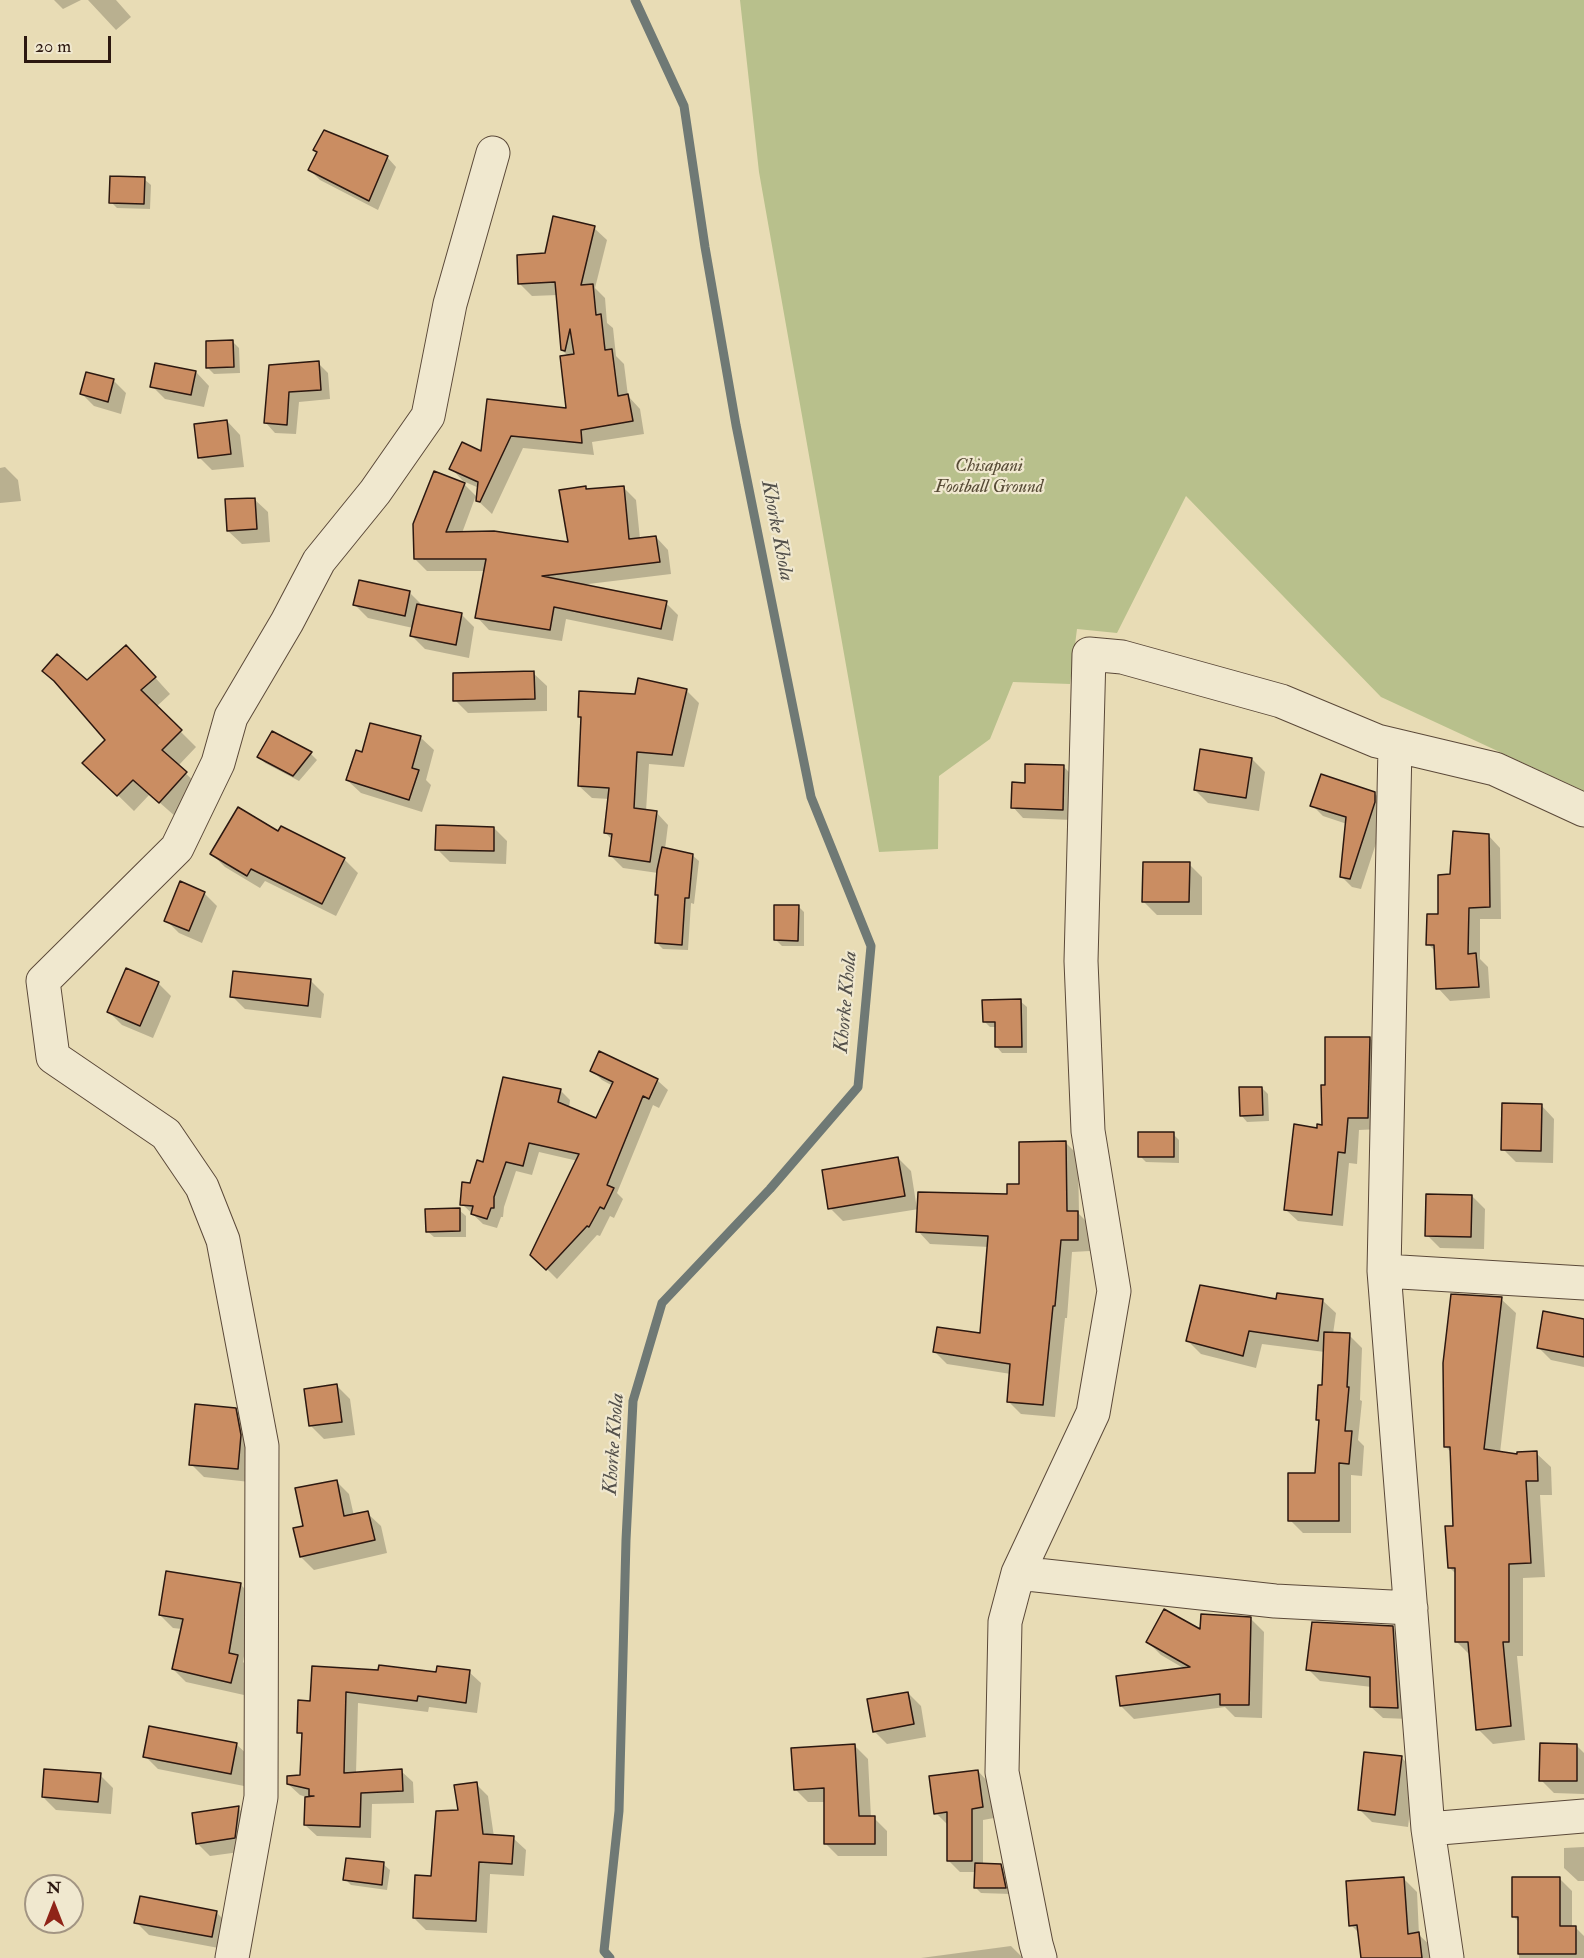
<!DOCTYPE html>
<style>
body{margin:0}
#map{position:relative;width:1584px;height:1958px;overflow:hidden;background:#e8dcb5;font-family:"IM FELL Double Pica",serif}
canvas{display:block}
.north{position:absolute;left:24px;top:1874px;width:60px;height:60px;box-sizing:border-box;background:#f0e8cf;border:2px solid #a29583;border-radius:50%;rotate:0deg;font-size:16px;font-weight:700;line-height:24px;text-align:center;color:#2c1810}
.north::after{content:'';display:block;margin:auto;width:21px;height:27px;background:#8f2418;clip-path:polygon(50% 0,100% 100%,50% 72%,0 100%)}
.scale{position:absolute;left:24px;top:36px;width:87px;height:27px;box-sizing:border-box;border:3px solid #2c1810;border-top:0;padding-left:8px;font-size:18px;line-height:21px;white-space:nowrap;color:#2c1810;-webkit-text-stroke:4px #f0e8cf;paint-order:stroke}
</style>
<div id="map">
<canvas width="1584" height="1958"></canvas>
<div class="north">N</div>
<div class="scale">20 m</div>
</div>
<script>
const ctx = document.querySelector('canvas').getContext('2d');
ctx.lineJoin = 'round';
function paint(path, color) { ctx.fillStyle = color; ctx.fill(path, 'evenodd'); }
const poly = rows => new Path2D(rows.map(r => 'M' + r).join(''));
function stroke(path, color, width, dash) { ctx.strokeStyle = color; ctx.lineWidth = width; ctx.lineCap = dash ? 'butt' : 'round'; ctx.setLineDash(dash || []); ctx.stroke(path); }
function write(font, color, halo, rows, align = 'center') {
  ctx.font = font + ' "IM FELL Double Pica",serif'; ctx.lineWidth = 4.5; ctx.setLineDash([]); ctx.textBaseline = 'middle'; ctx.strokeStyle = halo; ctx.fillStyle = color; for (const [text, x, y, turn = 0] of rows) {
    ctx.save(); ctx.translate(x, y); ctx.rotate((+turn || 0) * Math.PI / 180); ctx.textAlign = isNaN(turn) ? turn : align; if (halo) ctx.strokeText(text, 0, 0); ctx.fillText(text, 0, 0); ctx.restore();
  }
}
const green = poly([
 [740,0,1584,0,1584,791,1381,697,1186,496,1117,633,1077,629,1070,684,1013,682,990,739,939,776,938,849,879,852,759,172]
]);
const shadow = poly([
 [54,0,81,0,63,9],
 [88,0,116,0,131,17,116,30],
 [387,157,396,167,378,210,320,180,310,170],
 [144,179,151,185,150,209,117,208,111,202],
 [594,228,607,240,595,288,605,298,607,323,613,328,616,356,624,364,628,396,640,409,644,434,592,442,594,455,523,448,492,514,475,498,462,533,569,544,585,488,588,490,623,487,636,500,640,539,656,537,668,550,671,574,580,585,666,603,678,615,673,641,566,619,562,641,489,630,477,617,485,571,427,571,415,559,464,484,478,498,479,488,463,481,451,468,483,453,489,401,568,409,569,357,562,350,558,295,532,296,520,284,546,255],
 [233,342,239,348,240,373,214,374,208,368],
 [318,363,328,373,330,399,299,402,296,434,275,433,266,423,270,366],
 [196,372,209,386,204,407,165,399,152,386],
 [113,380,126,393,121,414,94,406,81,393],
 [227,421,240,435,244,467,212,470,199,457],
 [5,467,18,480,21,501,0,503,0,468],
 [254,499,268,512,270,542,242,544,228,531],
 [409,592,422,605,461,614,474,627,469,658,425,649,412,636,413,628,368,618,355,605],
 [142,663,170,694,156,707,196,747,178,766,202,789,176,817,150,794,134,811,85,763,107,740,44,671,87,682],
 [533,673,547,686,547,711,468,713,455,700],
 [640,680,687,691,699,703,684,767,649,764,646,811,656,812,668,825,665,849,692,855,699,861,694,904,691,903,688,950,663,949,657,943,659,898,656,894,658,873,623,868,611,856,612,840,606,833,610,799,592,798,579,786,582,720,579,716,636,696],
 [273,733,311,754,317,760,299,781,265,763,259,757],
 [420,737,434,750,426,780,431,785,422,812,361,793,347,780,363,754],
 [1252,759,1265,772,1259,811,1208,803,1195,790],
 [1064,767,1074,777,1073,820,1023,818,1013,807,1026,785],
 [1374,793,1386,804,1386,813,1361,889,1352,887,1341,876,1347,824,1323,816,1312,805],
 [281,828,344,859,358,873,336,916,265,881,260,888,225,867,212,854,279,833],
 [494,828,507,841,506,864,450,862,437,849],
 [1488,835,1500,848,1501,919,1480,919,1480,959,1488,967,1490,998,1450,1001,1438,988,1436,952,1428,944,1440,915,1451,876],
 [1189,864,1202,877,1202,915,1157,915,1144,902],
 [204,893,217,906,202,943,179,933,166,920],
 [798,906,804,912,804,946,782,946,776,940],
 [311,981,324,994,321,1018,245,1009,232,996],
 [158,983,171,996,153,1038,122,1025,109,1012],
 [1020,1001,1027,1007,1027,1053,1002,1053,996,1046,996,1027,990,1027,984,1021],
 [1370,1038,1381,1050,1380,1129,1359,1130,1357,1164,1349,1163,1343,1226,1298,1221,1286,1210,1318,1130,1323,1126,1327,1087],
 [600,1053,658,1081,668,1090,659,1108,653,1105,617,1193,623,1199,614,1218,610,1216,600,1236,597,1235,557,1279,542,1264,578,1161,539,1152,532,1175,516,1171,504,1207,503,1217,501,1217,497,1228,483,1224,462,1204,471,1184,484,1164,560,1090,570,1100,569,1108,597,1120,613,1086,602,1080,592,1070],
 [1262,1088,1268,1094,1269,1121,1247,1122,1241,1115],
 [1541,1105,1554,1119,1553,1163,1516,1162,1503,1149],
 [1173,1134,1179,1140,1179,1163,1146,1162,1140,1156],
 [1066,1143,1078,1155,1079,1214,1090,1225,1090,1251,1072,1252,1067,1318,1065,1318,1055,1417,1021,1414,1008,1401,1011,1374,947,1364,935,1352,981,1335,989,1247,930,1244,918,1231,919,1209,843,1221,830,1208,898,1158,911,1171,917,1209,1008,1196],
 [1472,1196,1485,1209,1484,1249,1440,1248,1427,1235],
 [459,1210,466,1216,466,1237,434,1237,427,1231],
 [1501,1299,1516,1313,1500,1453,1518,1456,1536,1453,1551,1467,1552,1495,1540,1495,1545,1577,1523,1578,1523,1656,1517,1656,1525,1740,1493,1744,1478,1729,1471,1656,1457,1642,1457,1575,1449,1567,1454,1527,1451,1452,1445,1446],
 [1277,1300,1322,1300,1336,1313,1333,1334,1349,1335,1362,1348,1360,1400,1362,1401,1358,1440,1364,1446,1362,1476,1351,1475,1351,1533,1303,1533,1290,1520,1316,1475,1320,1423,1317,1420,1323,1387,1325,1352,1262,1344,1256,1368,1201,1354,1188,1341],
 [1584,1320,1584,1367,1551,1360,1538,1347],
 [337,1386,350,1399,355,1435,324,1439,311,1426],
 [235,1409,248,1423,250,1482,204,1477,191,1464],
 [336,1481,349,1494,354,1516,367,1513,381,1526,387,1553,314,1570,301,1557,304,1527],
 [241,1585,254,1598,243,1662,250,1669,244,1695,186,1682,173,1669,182,1629,173,1628,160,1615],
 [1251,1619,1264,1632,1262,1718,1235,1717,1225,1707,1134,1719,1121,1706,1185,1669,1161,1655,1148,1642,1202,1632],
 [1393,1627,1404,1639,1409,1719,1383,1718,1371,1707,1372,1687,1320,1681,1308,1669],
 [380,1672,437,1673,469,1672,481,1683,477,1713,429,1707,428,1712,358,1703,356,1773,401,1771,413,1782,414,1803,372,1804,371,1838,317,1836,305,1825,306,1797,300,1795,288,1784,302,1777,303,1736,299,1732,312,1702],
 [908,1693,921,1706,926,1737,887,1744,874,1731],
 [236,1744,250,1757,244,1786,158,1769,145,1756],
 [1576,1745,1584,1753,1584,1794,1554,1793,1541,1780],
 [855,1746,868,1759,871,1818,874,1818,887,1831,887,1856,838,1856,825,1843,825,1802,808,1802,795,1789],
 [1402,1758,1415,1771,1408,1827,1372,1822,1359,1809],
 [978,1771,989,1783,994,1818,983,1820,983,1865,1000,1866,1007,1872,1011,1894,981,1893,975,1887,976,1872,960,1872,949,1861,947,1824,936,1813],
 [100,1775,113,1788,111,1814,56,1810,43,1797],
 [476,1784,488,1796,494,1837,513,1838,526,1850,524,1876,490,1874,487,1933,426,1930,414,1918,459,1812],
 [238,1808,251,1821,247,1851,210,1856,197,1843],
 [1584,1847,1584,1881,1578,1881,1564,1868,1564,1848],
 [383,1864,390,1870,387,1890,351,1885,345,1879],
 [1403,1878,1417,1892,1419,1935,1432,1947,1433,1958,1362,1958,1360,1934,1351,1925],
 [1559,1878,1572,1891,1572,1927,1575,1927,1584,1936,1584,1958,1519,1958,1520,1923,1513,1916],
 [216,1912,229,1925,224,1949,149,1935,136,1922],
 [1011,1946,1023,1958,921,1958]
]);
const stream = poly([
 [610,1958,604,1951,619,1811,626,1540,633,1401,662,1303,770,1189,858,1087,871,946,811,797,736,425,705,247,684,106,635,0]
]);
const building = poly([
 [324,130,388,156,369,201,308,170,317,152,313,150,324,130],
 [110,176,145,177,144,204,109,203,110,176],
 [553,216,595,226,581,285,593,284,596,315,601,314,605,350,612,349,618,396,628,394,633,421,581,430,582,443,511,436,480,502,476,501,478,482,449,469,462,442,481,451,487,399,566,408,560,356,574,354,570,329,565,351,561,350,555,282,518,284,517,255,545,253,553,216],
 [233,340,234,367,206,368,206,341,233,340],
 [319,361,321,390,289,392,287,425,264,423,269,365,319,361],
 [155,363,196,371,191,395,150,387,155,363],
 [86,372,114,379,108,402,80,394,86,372],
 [227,420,231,454,198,458,194,424,227,420],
 [434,471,465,483,446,532,494,531,568,542,559,490,586,486,586,489,624,486,629,539,656,536,660,562,542,576,667,601,661,629,554,607,550,630,475,618,486,559,414,559,413,524,434,471],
 [255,498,257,529,227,531,225,499,255,498],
 [359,580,410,591,405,616,353,605,359,580],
 [417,604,462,613,456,645,410,636,417,604],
 [126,645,156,677,141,690,182,730,162,750,187,772,159,803,133,780,117,796,82,763,105,740,54,681,42,671,57,654,87,680,126,645],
 [534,671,535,699,453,701,453,673,534,671],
 [638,678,687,689,672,755,637,752,634,808,657,811,650,862,609,856,612,834,604,833,609,788,578,786,581,717,578,717,579,691,635,694,638,678],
 [370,723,421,736,412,768,419,770,409,800,346,780,356,750,362,752,370,723],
 [272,731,312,752,293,776,257,757,272,731],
 [1200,749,1252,758,1246,798,1194,790,1200,749],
 [1025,764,1064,765,1063,810,1011,808,1012,782,1025,783,1025,764],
 [1321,774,1375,792,1375,802,1350,879,1340,877,1346,817,1310,806,1321,774],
 [238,807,278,831,281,826,345,858,322,904,251,869,247,876,210,854,238,807],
 [436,825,494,827,494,851,435,850,436,825],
 [1453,831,1489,834,1490,907,1469,908,1468,954,1476,953,1479,987,1436,989,1434,945,1426,945,1427,914,1438,914,1438,875,1450,874,1453,831],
 [662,847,693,854,689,898,685,898,682,945,655,943,658,895,655,895,657,870,662,847],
 [1143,862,1190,862,1189,902,1142,902,1143,862],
 [180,881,205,892,189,931,164,921,180,881],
 [774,905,799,905,798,941,774,940,774,905],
 [126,968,159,982,140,1026,107,1012,126,968],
 [233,971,311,979,308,1006,230,997,233,971],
 [1021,999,1022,1047,995,1047,995,1022,983,1022,982,1000,1021,999],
 [1325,1037,1370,1037,1368,1118,1348,1118,1345,1153,1338,1152,1332,1215,1284,1210,1294,1124,1317,1128,1317,1124,1322,1125,1321,1085,1325,1085,1325,1037],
 [599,1051,658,1079,649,1099,643,1096,607,1185,614,1188,604,1209,600,1207,589,1227,587,1226,546,1270,530,1255,579,1154,529,1143,523,1166,506,1162,494,1197,494,1208,491,1208,487,1219,471,1214,473,1206,460,1205,462,1182,470,1183,477,1160,483,1162,503,1077,561,1089,558,1102,596,1118,613,1082,590,1071,599,1051],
 [1239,1087,1262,1087,1263,1115,1240,1116,1239,1087],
 [1502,1103,1542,1104,1541,1151,1501,1150,1502,1103],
 [1138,1132,1174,1132,1174,1157,1138,1157,1138,1132],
 [1066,1141,1067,1211,1078,1211,1078,1240,1061,1240,1055,1306,1053,1306,1043,1405,1007,1402,1010,1364,933,1352,937,1327,980,1333,988,1236,916,1232,918,1192,1007,1194,1007,1184,1019,1184,1019,1142,1066,1141],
 [898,1157,905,1196,828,1209,822,1170,898,1157],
 [1426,1194,1472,1195,1471,1237,1425,1236,1426,1194],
 [460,1208,460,1231,426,1232,425,1209,460,1208],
 [1200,1285,1276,1299,1277,1293,1323,1299,1318,1341,1249,1331,1243,1356,1186,1341,1200,1285],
 [1451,1294,1502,1297,1484,1449,1517,1454,1517,1452,1537,1451,1538,1481,1526,1481,1531,1563,1509,1564,1509,1642,1503,1642,1511,1726,1476,1730,1468,1642,1455,1642,1455,1568,1448,1568,1445,1526,1453,1526,1450,1447,1444,1447,1443,1363,1451,1294],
 [1543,1311,1584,1319,1584,1357,1537,1348,1543,1311],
 [1324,1332,1350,1333,1347,1387,1349,1387,1345,1431,1352,1431,1349,1464,1339,1463,1339,1521,1288,1521,1288,1473,1315,1473,1319,1420,1316,1420,1318,1385,1322,1385,1324,1332],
 [337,1384,342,1422,309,1426,304,1389,337,1384],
 [195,1404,236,1408,241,1435,238,1469,189,1465,195,1404],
 [337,1480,344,1516,368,1511,375,1540,300,1557,293,1528,303,1526,295,1488,337,1480],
 [166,1571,241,1583,229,1653,238,1655,231,1683,172,1669,183,1619,159,1615,166,1571],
 [1164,1609,1200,1629,1201,1614,1251,1617,1249,1705,1220,1705,1220,1694,1120,1706,1116,1676,1190,1667,1146,1642,1164,1609],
 [1312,1622,1393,1626,1398,1708,1370,1707,1370,1677,1306,1670,1312,1622],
 [379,1665,436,1672,437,1666,470,1670,466,1703,418,1696,417,1701,346,1692,344,1773,402,1769,403,1791,361,1793,360,1827,304,1825,305,1797,314,1796,309,1796,309,1789,287,1784,287,1776,300,1775,302,1733,297,1733,298,1700,310,1701,312,1666,378,1670,379,1665],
 [908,1692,914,1724,873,1732,867,1699,908,1692],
 [149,1726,237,1743,231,1774,143,1757,149,1726],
 [1540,1743,1577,1744,1577,1781,1539,1781,1540,1743],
 [855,1744,859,1816,875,1816,875,1844,824,1844,824,1788,794,1790,791,1748,855,1744],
 [1364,1752,1402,1756,1395,1815,1358,1810,1364,1752],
 [44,1769,101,1773,98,1802,42,1797,44,1769],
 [978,1770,983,1807,972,1809,972,1861,947,1861,947,1812,934,1814,929,1776,978,1770],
 [477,1782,483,1834,514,1836,512,1864,479,1862,476,1921,413,1918,415,1875,431,1876,436,1811,458,1810,454,1785,477,1782],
 [239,1806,235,1838,196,1844,192,1813,239,1806],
 [346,1858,384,1862,382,1885,343,1880,346,1858],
 [975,1863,1001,1864,1006,1888,974,1888,975,1863],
 [1404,1877,1408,1934,1419,1932,1422,1958,1361,1958,1357,1925,1349,1926,1346,1881,1404,1877],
 [1512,1877,1560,1877,1560,1926,1576,1926,1576,1954,1518,1954,1518,1917,1512,1917,1512,1877],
 [140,1896,217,1911,212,1937,134,1923,140,1896]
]);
const minor = poly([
 [1395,746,1384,1271,1428,1829,1447,1958],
 [1384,1271,1584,1283],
 [1018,1573,1275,1601,1411,1608],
 [1428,1829,1584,1816],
 [232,1958,261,1797,262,1446,223,1240,202,1187,166,1134,53,1057,43,981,177,848,218,763,231,717,287,622,319,561,375,492,428,416,450,304,493,153],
 [1040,1958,1036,1944,1002,1772,1005,1622,1018,1573,1093,1413,1114,1291,1088,1131,1081,961,1089,654,1122,657,1281,701,1377,741,1495,769,1584,810]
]);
const parkNames = [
 ["Chisapani",989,467],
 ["Football Ground",989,488]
];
const waterNames = [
 ["Khorke Khola",776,531,79],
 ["Khorke Khola",847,1002,-85],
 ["Khorke Khola",615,1444,-86]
];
paint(green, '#b8c08c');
paint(shadow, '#0003');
stroke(stream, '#6f7975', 9);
paint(building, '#ca8d62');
stroke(building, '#2c1810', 1.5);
stroke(minor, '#5b4939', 35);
stroke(minor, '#f0e8cf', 33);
write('italic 18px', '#564a35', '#f0e8cf', parkNames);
write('italic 20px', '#53504b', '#f0e8cf', waterNames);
</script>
